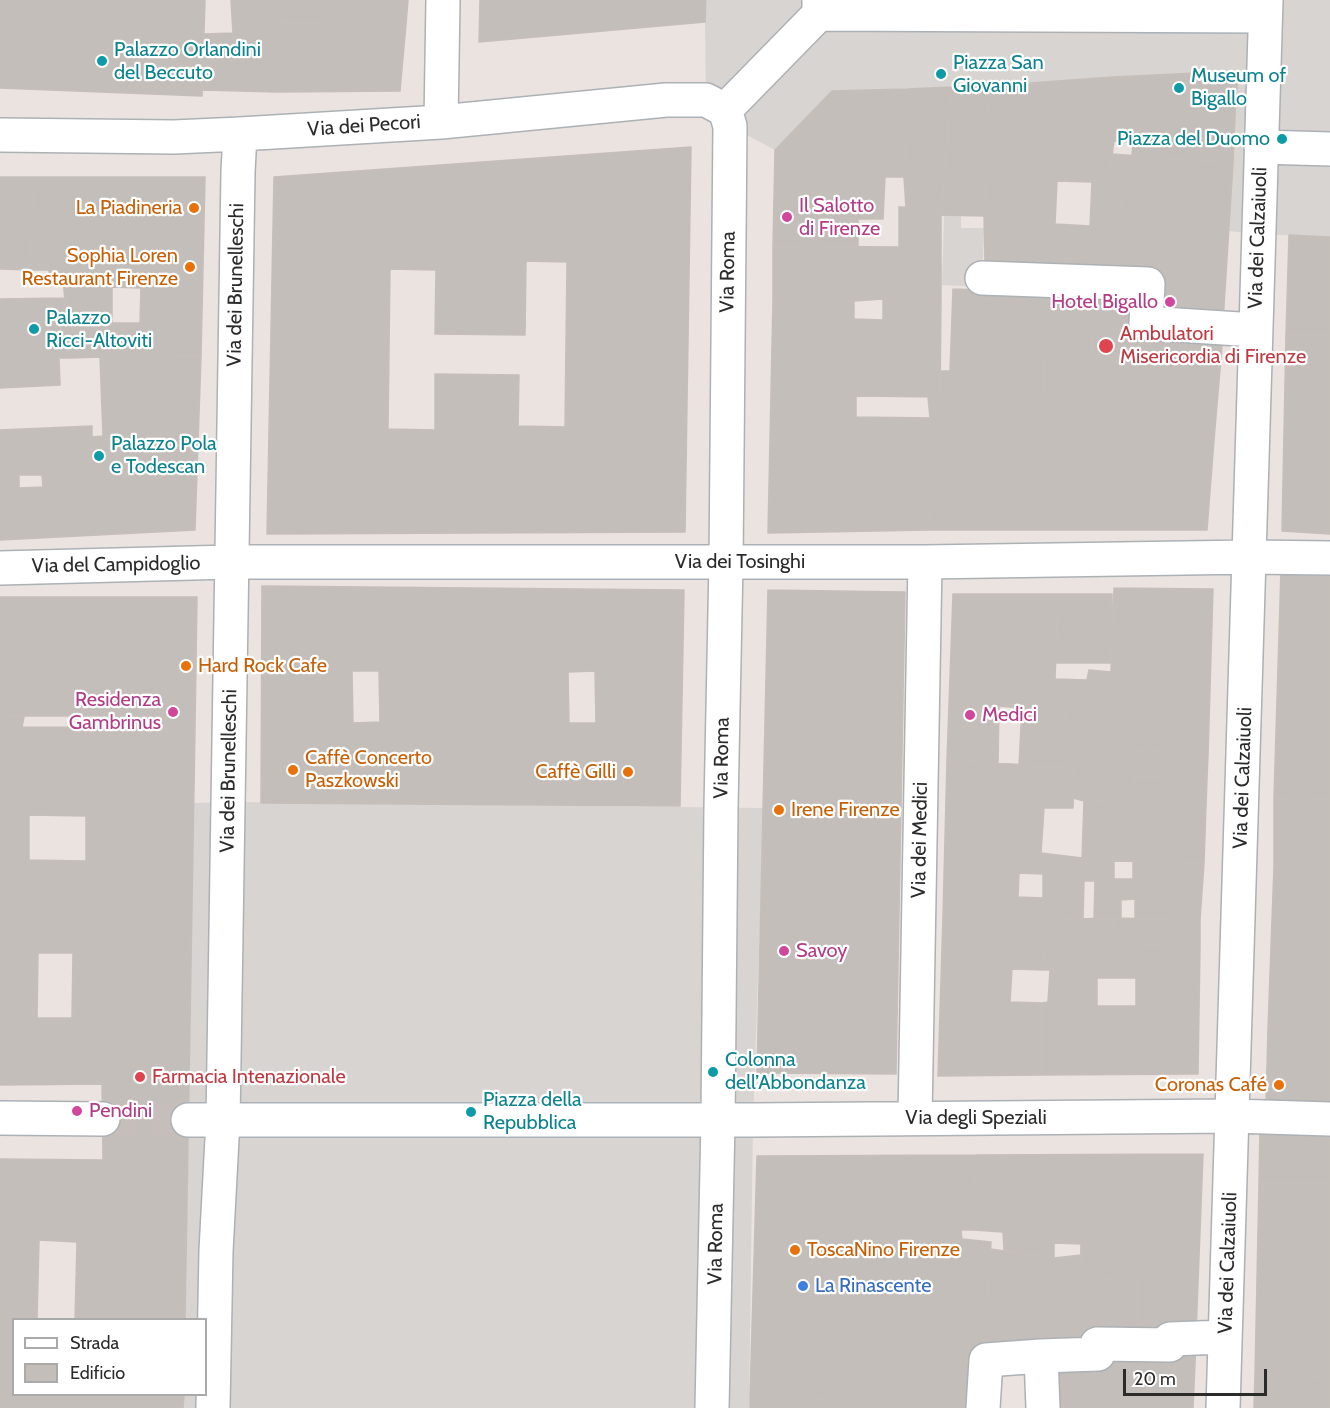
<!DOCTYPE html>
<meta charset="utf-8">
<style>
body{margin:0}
#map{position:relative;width:1330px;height:1408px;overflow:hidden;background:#ebe3df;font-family:Cabin,sans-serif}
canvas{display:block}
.legend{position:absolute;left:12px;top:1318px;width:195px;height:78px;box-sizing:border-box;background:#fff;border:2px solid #aaa;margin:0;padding:8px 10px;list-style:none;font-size:18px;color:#2b2b2b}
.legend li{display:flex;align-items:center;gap:12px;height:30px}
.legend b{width:30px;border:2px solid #aaa}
.scale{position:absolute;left:1123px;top:1369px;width:144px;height:27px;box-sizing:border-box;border:3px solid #2b2b2b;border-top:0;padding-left:8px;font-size:18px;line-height:21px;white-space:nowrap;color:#2b2b2b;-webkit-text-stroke:4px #fff;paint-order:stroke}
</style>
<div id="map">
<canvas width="1330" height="1408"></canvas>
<ul class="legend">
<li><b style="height:8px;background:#fff"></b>Strada</li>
<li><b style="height:16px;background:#c4beba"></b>Edificio</li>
</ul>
<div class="scale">20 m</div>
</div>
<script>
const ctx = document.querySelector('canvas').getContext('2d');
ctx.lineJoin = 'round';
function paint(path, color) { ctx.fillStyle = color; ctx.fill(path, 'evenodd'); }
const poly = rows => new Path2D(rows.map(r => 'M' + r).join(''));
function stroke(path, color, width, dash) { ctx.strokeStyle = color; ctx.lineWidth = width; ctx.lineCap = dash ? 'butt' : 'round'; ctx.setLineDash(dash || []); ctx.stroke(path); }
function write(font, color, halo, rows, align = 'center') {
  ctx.font = font + ' Cabin,sans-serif'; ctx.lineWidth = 4.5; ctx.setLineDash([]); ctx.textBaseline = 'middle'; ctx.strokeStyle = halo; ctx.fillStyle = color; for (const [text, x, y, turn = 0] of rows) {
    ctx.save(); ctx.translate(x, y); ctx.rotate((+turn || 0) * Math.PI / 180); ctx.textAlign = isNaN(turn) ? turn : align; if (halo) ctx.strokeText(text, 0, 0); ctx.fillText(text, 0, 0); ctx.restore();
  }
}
const plaza = poly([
 [707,0,1330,0,1330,237,1258,234,1229,231,1237,71,1113,77,989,86,832,91,775,150,730,126,706,100,705,22],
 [944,216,961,216,961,228,984,228,982,287,942,285],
 [229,802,764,808,753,1120,749,1408,183,1408,184,1395,206,1394,206,1320,185,1319,194,803]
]);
const building = poly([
 [0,0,205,0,202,96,0,88,0,0],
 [231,0,279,0,282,37,277,37,277,92,202,90,204,34,233,33,231,0],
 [279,0,408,0,406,24,281,23,279,0],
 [480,0,706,0,705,22,479,42,480,0],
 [281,23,406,24,400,91,277,92,277,37,282,37,281,23],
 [1238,71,1235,115,1116,123,1113,77,1238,71],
 [1113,77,1116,123,1110,173,1123,173,1117,267,985,262,984,216,989,86,1113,77],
 [1057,181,1092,182,1090,226,1055,224,1057,181],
 [989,86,984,216,941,215,952,87,989,86],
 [952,87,941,208,906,208,904,177,907,89,952,87],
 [907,89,904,177,885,177,883,219,858,219,858,247,773,246,775,150,832,91,907,89],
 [1235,115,1233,163,1132,155,1133,142,1113,141,1116,123,1235,115],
 [691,147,685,532,267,534,274,177,691,147],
 [526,261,567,262,565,427,518,426,519,375,435,374,435,430,388,429,390,269,436,270,435,334,525,335,526,261],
 [1112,154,1233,163,1223,322,1154,315,1117,267,1123,173,1110,173,1112,154],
 [0,177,34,177,30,270,0,269,0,177],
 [34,177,205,177,201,356,100,357,70,358,63,279,49,281,49,270,30,270,34,177],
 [112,287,141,288,140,323,112,323,112,287],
 [899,207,941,208,941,300,883,299,854,301,773,299,773,246,899,247,899,207],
 [1289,235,1330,237,1330,335,1286,335,1289,235],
 [953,289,1140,295,1138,330,1092,331,1092,356,1044,358,1044,397,940,397,940,371,950,371,953,289],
 [64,298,70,358,59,358,60,385,0,388,0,299,64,298],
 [773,299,854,301,854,319,883,320,883,299,941,300,940,397,856,396,856,417,930,418,929,530,768,533,773,299],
 [1138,330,1151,331,1141,432,1214,440,1207,530,929,530,930,418,928,397,1044,397,1044,358,1092,356,1092,331,1138,330],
 [1151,331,1223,334,1214,440,1141,432,1151,331],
 [1286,335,1330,335,1330,534,1282,531,1286,335],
 [201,356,195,530,0,540,0,430,92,426,92,437,103,436,100,357,201,356],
 [19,475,42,475,43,487,19,488,19,475],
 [1281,570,1330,571,1330,799,1274,798,1281,570],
 [262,586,684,590,680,806,261,803,262,586],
 [352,671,379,671,380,722,353,723,352,671],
 [595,671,596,723,569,723,568,672,595,671],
 [1114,588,1213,589,1208,755,1075,746,1075,722,1066,721,1066,708,1087,680,1089,670,1111,672,1114,588],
 [768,590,905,592,896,1074,757,1073,768,590],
 [953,594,1058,594,1055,679,1087,680,1066,708,1066,721,1075,722,1074,768,1019,765,1022,708,999,706,998,763,947,760,953,594],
 [1058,594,1112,594,1111,663,1056,663,1058,594],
 [0,597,197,597,195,728,110,728,108,716,0,716,0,597],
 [0,716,24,717,22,727,195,728,185,1320,75,1320,77,1242,39,1240,37,1320,14,1320,14,1394,184,1394,183,1408,0,1408,0,1159,103,1160,102,1084,0,1085,0,716],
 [29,815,86,816,86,861,29,860,29,815],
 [38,953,73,953,72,1018,37,1018,38,953],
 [1075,746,1208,755,1207,778,1134,777,1133,800,1084,801,1073,798,1075,746],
 [947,760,1074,768,1073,808,1044,808,1041,853,1082,858,1084,881,1083,919,1045,920,943,917,947,760],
 [1019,873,1043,874,1043,898,1018,897,1019,873],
 [1134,777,1207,778,1204,863,1114,861,1082,858,1084,801,1133,800,1134,777],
 [1274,798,1330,799,1330,869,1274,867,1274,798],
 [1082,858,1114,861,1114,879,1133,879,1133,861,1204,863,1200,920,1135,919,1135,899,1121,900,1121,918,1094,919,1095,881,1084,881,1082,858],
 [1274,867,1330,869,1330,947,1271,947,1274,867],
 [943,917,1045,920,1044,970,1012,969,1010,1002,1042,1003,1042,1075,938,1076,943,917],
 [1113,918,1112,944,1200,947,1198,1074,1042,1075,1042,1003,1048,1002,1050,970,1044,970,1045,920,1113,918],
 [1097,978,1136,978,1136,1006,1097,1006,1097,978],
 [1113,918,1200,920,1200,947,1112,944,1113,918],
 [1271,947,1330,947,1330,1030,1268,1029,1271,947],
 [1268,1029,1330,1030,1330,1105,1266,1103,1268,1029],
 [1260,1124,1330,1128,1330,1183,1259,1183,1260,1124],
 [1203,1154,1196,1334,1137,1337,1137,1278,1080,1279,1081,1244,1054,1243,1054,1258,1004,1250,1003,1232,973,1230,976,1155,1203,1154],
 [976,1155,973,1230,961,1230,962,1239,991,1242,985,1356,971,1408,853,1408,852,1400,750,1397,757,1156,976,1155],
 [1259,1183,1330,1183,1330,1378,1255,1375,1259,1183],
 [990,1249,1054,1258,1081,1255,1080,1279,1074,1352,985,1356,990,1249],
 [1137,1278,1137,1342,1074,1352,1080,1279,1137,1278],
 [1196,1341,1193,1408,1047,1408,1043,1360,1196,1341],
 [1255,1375,1330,1378,1330,1408,1254,1408,1255,1375],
 [750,1397,852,1400,853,1408,750,1408,750,1397]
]);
const minorTunnel = poly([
 [103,1119,188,1120]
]);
const minor = poly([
 [819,14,1265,16],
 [725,110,819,14,819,0],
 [441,122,443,0],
 [0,135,174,137,240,134,441,122,666,100,706,100,725,110],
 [1261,147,1330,149],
 [982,278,1148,284,1146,323,1255,330],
 [0,568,231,562,925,562,1249,557,1330,558],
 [0,1118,103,1119],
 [915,1118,925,562],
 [188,1120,753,1120,1233,1116,1330,1119],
 [1041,1356,1098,1354,1097,1344,1170,1345,1170,1339,1225,1337],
 [213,1408,216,1251,223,1120,238,172,240,134],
 [712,1408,718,1120,721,807,726,562,730,126,725,110],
 [983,1408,986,1360,1041,1356,1043,1408],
 [1223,1408,1266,0]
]);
const markers = [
 [102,61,6,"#0f9aa8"],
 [941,74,6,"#0f9aa8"],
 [1179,88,6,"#0f9aa8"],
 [1282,139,6,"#0f9aa8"],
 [194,208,6,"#e8710a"],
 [787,217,6,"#d1479c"],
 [190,267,6,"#e8710a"],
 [1170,302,6,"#d1479c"],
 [34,329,6,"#0f9aa8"],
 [1106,346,8,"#e0444e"],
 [99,456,6,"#0f9aa8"],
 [186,666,6,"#e8710a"],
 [173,712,6,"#d1479c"],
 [970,715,6,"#d1479c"],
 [293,770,6,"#e8710a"],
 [628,772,6,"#e8710a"],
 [779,810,6,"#e8710a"],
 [784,951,6,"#d1479c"],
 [713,1072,6,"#0f9aa8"],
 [140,1077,6,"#e0444e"],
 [1279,1085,6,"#e8710a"],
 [77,1111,6,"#d1479c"],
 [471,1112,6,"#0f9aa8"],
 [795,1250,6,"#e8710a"],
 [803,1286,6,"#3f7fe0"]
];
const cultureNames = [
 ["Palazzo Orlandini",114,50],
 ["del Beccuto",114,73],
 ["Piazza San",953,63],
 ["Giovanni",953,86],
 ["Museum of",1191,76],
 ["Bigallo",1191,99],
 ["Piazza del Duomo",1270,139,"right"],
 ["Palazzo",46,318],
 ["Ricci-Altoviti",46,341],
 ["Palazzo Pola",111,444],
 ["e Todescan",111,467],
 ["Colonna",725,1060],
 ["dell’Abbondanza",725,1083],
 ["Piazza della",483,1100],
 ["Repubblica",483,1123]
];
const streetNames = [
 ["Via dei Pecori",364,126,-4],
 ["Via dei Calzaiuoli",1258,238,-88],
 ["Via Roma",728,272,-89],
 ["Via dei Brunelleschi",236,285,-89],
 ["Via dei Tosinghi",740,562],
 ["Via del Campidoglio",116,565,-1],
 ["Via Roma",722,758,-89],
 ["Via dei Brunelleschi",229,771,-89],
 ["Via dei Calzaiuoli",1243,778,-88],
 ["Via dei Medici",920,840,-89],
 ["Via degli Speziali",976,1118],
 ["Via Roma",716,1244,-89],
 ["Via dei Calzaiuoli",1228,1263,-88]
];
const hotelNames = [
 ["Il Salotto",799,206],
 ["di Firenze",799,229],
 ["Hotel Bigallo",1158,302,"right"],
 ["Residenza",161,700,"right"],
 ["Gambrinus",161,723,"right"],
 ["Medici",982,715],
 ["Savoy",796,951],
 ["Pendini",89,1111]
];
const foodNames = [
 ["La Piadineria",182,208],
 ["Sophia Loren",178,256],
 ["Restaurant Firenze",178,279],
 ["Hard Rock Cafe",198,666,"left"],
 ["Caffè Concerto",305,758,"left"],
 ["Paszkowski",305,781,"left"],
 ["Caffè Gilli",616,772],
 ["Irene Firenze",791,810,"left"],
 ["Coronas Café",1267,1085],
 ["ToscaNino Firenze",807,1250,"left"]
];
const healthNames = [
 ["Ambulatori",1120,334],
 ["Misericordia di Firenze",1120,357],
 ["Farmacia Intenazionale",152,1077]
];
const shopNames = [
 ["La Rinascente",815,1286]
];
paint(plaza, '#d8d4d1');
paint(building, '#c4beba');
stroke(building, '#c6beb9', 1.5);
stroke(minorTunnel, '#c5bebb', 33, [33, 16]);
stroke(minor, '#acb1b6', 36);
stroke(minor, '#fff', 33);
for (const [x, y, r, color] of markers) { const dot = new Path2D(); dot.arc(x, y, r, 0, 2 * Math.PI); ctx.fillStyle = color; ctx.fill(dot); stroke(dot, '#fff', 2); }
write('20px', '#0d838f', '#fff', cultureNames, 'left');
write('20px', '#2b2b2b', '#fff', streetNames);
write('20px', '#b23c85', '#fff', hotelNames, 'left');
write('20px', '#c56008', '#fff', foodNames, 'right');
write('20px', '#be3a42', '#fff', healthNames, 'left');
write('20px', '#366cbe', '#fff', shopNames, 'left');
</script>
